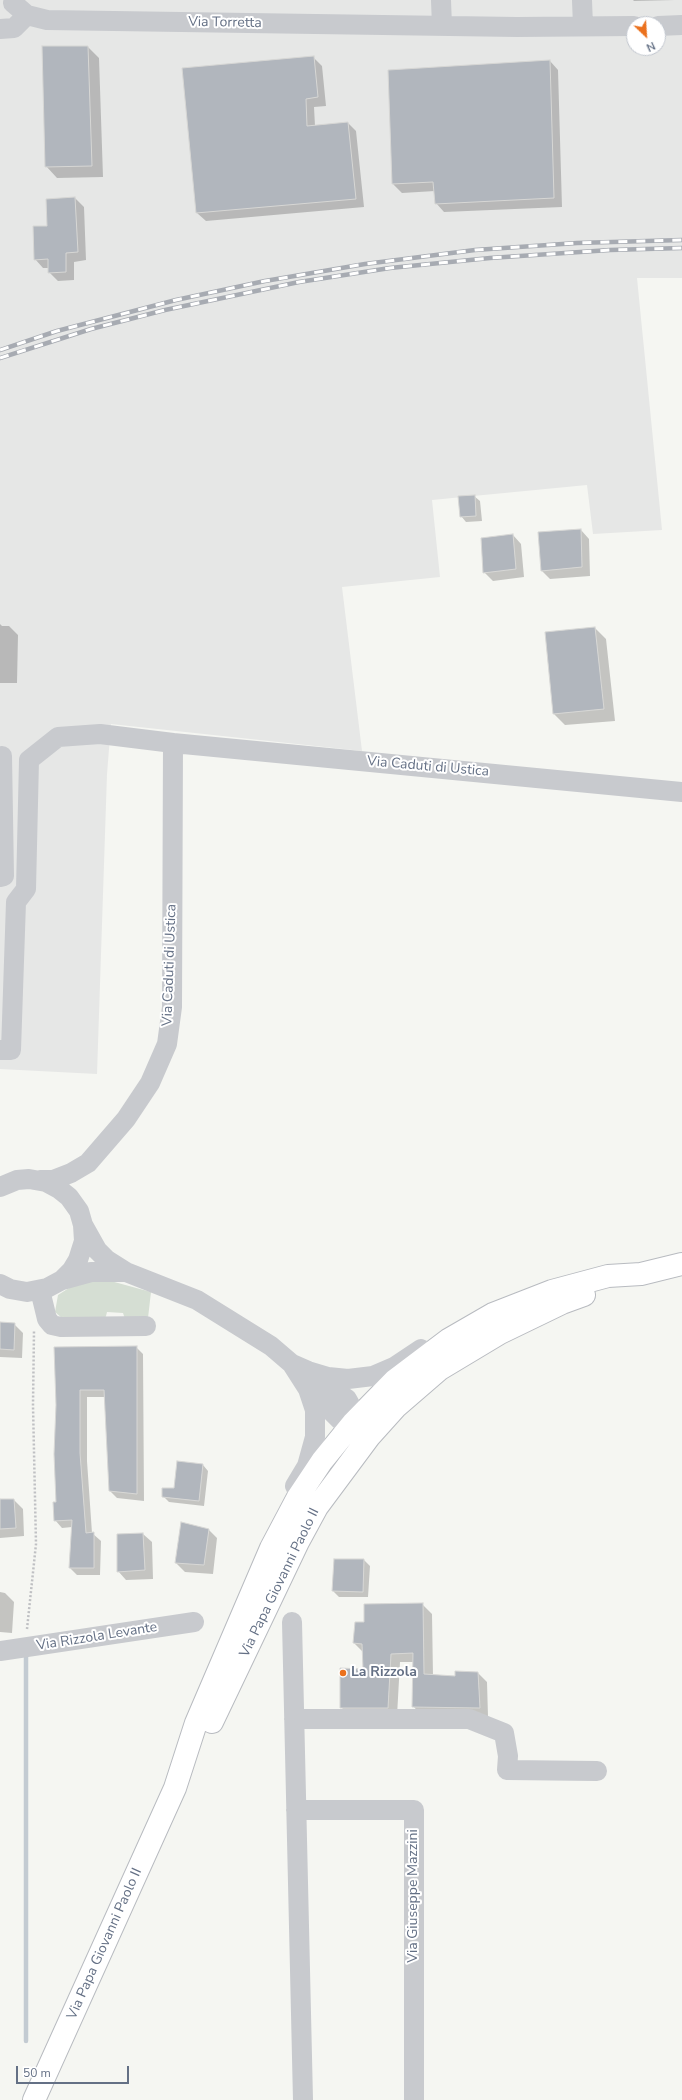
<!DOCTYPE html>
<style>
body{margin:0}
#map{position:relative;width:682px;height:2100px;overflow:hidden;background:#f5f6f2;font-family:"Nunito Sans",sans-serif}
canvas{display:block}
.north{position:absolute;left:626px;top:16px;width:40px;height:40px;box-sizing:border-box;background:#fff;border:1px solid #c1c6ce;border-radius:50%;rotate:155deg;font-size:11px;font-weight:700;line-height:16px;text-align:center;color:#647085}
.north::after{content:'';display:block;margin:auto;width:14px;height:18px;background:#eb711d;clip-path:polygon(50% 0,100% 100%,50% 72%,0 100%)}
.scale{position:absolute;left:16px;top:2066px;width:113px;height:18px;box-sizing:border-box;border:2px solid #647085;border-top:0;padding-left:5px;font-size:12px;line-height:14px;white-space:nowrap;color:#647085;-webkit-text-stroke:3px #fff;paint-order:stroke}
</style>
<div id="map">
<canvas width="682" height="2100"></canvas>
<div class="north">N</div>
<div class="scale">50 m</div>
</div>
<script>
const ctx = document.querySelector('canvas').getContext('2d');
ctx.lineJoin = 'round';
function paint(path, color) { ctx.fillStyle = color; ctx.fill(path, 'evenodd'); }
const poly = rows => new Path2D(rows.map(r => 'M' + r).join(''));
function stroke(path, color, width, dash) { ctx.strokeStyle = color; ctx.lineWidth = width; ctx.lineCap = dash ? 'butt' : 'round'; ctx.setLineDash(dash || []); ctx.stroke(path); }
function write(font, color, halo, rows, align = 'center') {
  ctx.font = font + ' "Nunito Sans",sans-serif'; ctx.lineWidth = 4; ctx.setLineDash([]); ctx.textBaseline = 'middle'; ctx.strokeStyle = halo; ctx.fillStyle = color; for (const [text, x, y, turn = 0] of rows) {
    ctx.save(); ctx.translate(x, y); ctx.rotate((+turn || 0) * Math.PI / 180); ctx.textAlign = isNaN(turn) ? turn : align; if (halo) ctx.strokeText(text, 0, 0); ctx.fillText(text, 0, 0); ctx.restore();
  }
}
const built = poly([
 [0,0,682,0,682,278,637,278,662,530,593,534,587,485,432,500,440,577,342,587,362,751,111,724,107,774,97,1074,0,1069],
 [634,24,658,24,658,48,634,48]
]);
const green = poly([
 [96,1277,151,1292,148,1318,125,1319,123,1313,107,1312,105,1320,62,1318,55,1312,58,1295,69,1288]
]);
const shadow = poly([
 [633,0,675,0,634,1],
 [88,47,99,58,103,177,57,178,46,166],
 [313,57,322,66,326,106,314,107,315,126,348,123,356,131,364,207,206,221,197,213],
 [550,61,558,70,562,207,444,212,436,203,435,191,402,193,393,184],
 [75,198,84,207,86,260,74,262,74,280,58,281,49,272,49,268,43,268,35,259,48,227],
 [474,496,480,501,482,521,466,522,461,516],
 [581,530,589,539,590,576,550,579,542,571],
 [513,535,521,544,524,577,493,581,484,572],
 [0,624,2,626,9,626,18,635,17,683,0,683],
 [595,628,606,639,615,721,565,725,554,714,546,633],
 [0,1323,14,1324,23,1333,22,1358,0,1357],
 [136,1347,143,1354,144,1501,117,1498,110,1491,105,1397,87,1397,87,1461,92,1533,101,1541,100,1575,77,1575,70,1568,72,1527,62,1528,55,1520,57,1502,57,1405],
 [203,1465,208,1471,204,1506,169,1502,163,1496,175,1489],
 [0,1500,14,1500,23,1509,24,1536,0,1538],
 [181,1523,208,1529,217,1538,213,1574,185,1572,176,1563],
 [143,1534,152,1542,153,1579,126,1580,118,1571],
 [364,1560,370,1566,368,1597,339,1597,333,1591],
 [0,1592,5,1593,14,1602,12,1633,0,1632],
 [422,1604,432,1614,433,1676,456,1677,478,1673,487,1682,488,1716,422,1716,413,1706,414,1662,400,1662,397,1716,350,1716,341,1707,364,1670,363,1652,354,1643,365,1623]
]);
const stream = poly([
 [26,1657,26,2041]
]);
const building = poly([
 [42,46,88,46,92,166,45,167,42,46],
 [314,56,318,97,306,99,307,126,348,122,356,199,196,213,182,68,314,56],
 [550,60,554,198,435,204,433,182,392,184,388,70,550,60],
 [75,197,78,252,66,253,66,272,48,273,48,259,34,260,33,226,47,226,46,199,75,197],
 [475,495,476,516,460,517,458,496,475,495],
 [581,529,582,567,541,571,538,532,581,529],
 [513,534,516,569,483,573,481,538,513,534],
 [595,627,604,709,553,714,545,632,595,627],
 [0,1322,15,1323,14,1350,0,1349,0,1322],
 [137,1346,137,1494,109,1491,104,1390,80,1390,80,1453,86,1533,94,1532,94,1568,69,1568,72,1520,54,1521,53,1502,56,1502,54,1454,56,1405,54,1347,137,1346],
 [177,1461,203,1464,199,1501,162,1497,162,1488,174,1488,177,1461],
 [0,1499,14,1499,16,1528,0,1529,0,1499],
 [181,1522,209,1529,204,1565,175,1563,181,1522],
 [143,1533,145,1570,117,1572,117,1534,143,1533],
 [334,1559,364,1559,363,1592,332,1591,334,1559],
 [423,1603,424,1674,455,1676,455,1671,478,1672,480,1708,412,1707,413,1653,391,1654,388,1708,340,1708,340,1668,363,1669,362,1644,353,1643,355,1622,364,1622,364,1604,423,1603]
]);
const path = poly([
 [27,1629,36,1544,33,1405,34,1331]
]);
const minor = poly([
 [441,0,442,26],
 [582,0,583,26],
 [13,3,27,15,47,20,517,27,634,26],
 [658,26,682,25],
 [0,29,14,28,27,15],
 [0,877,4,876,2,756],
 [0,1050,11,1050,16,902,26,889,29,760,58,737,100,734,173,743],
 [40,1180,53,1180,71,1173,88,1163,126,1119,150,1083,167,1044,172,1007,173,743,682,792],
 [0,1187,17,1180,29,1179,46,1182,59,1189,69,1197,79,1211,83,1225,84,1241,78,1260,72,1270,62,1280,47,1288,27,1292,10,1289,0,1284],
 [83,1225,97,1250,107,1260,126,1272,197,1300,271,1346,292,1364,308,1371,328,1377,348,1379,373,1376,394,1367,421,1349],
 [62,1280,91,1272,126,1272],
 [40,1290,47,1319,52,1325,61,1327,146,1326],
 [292,1364,308,1389,315,1410,315,1437,307,1466,295,1486],
 [315,1377,347,1399,352,1408,353,1423],
 [310,1390,340,1420,353,1423,364,1432],
 [292,1622,303,2100],
 [0,1651,194,1622],
 [294,1719,469,1719,504,1733,508,1756,507,1770,597,1771],
 [296,1810,414,1810,414,2100]
]);
const major = poly([
 [212,1722,298,1542,317,1507,369,1437,396,1407,440,1369,500,1333,562,1303,584,1295],
 [34,2100,175,1788,196,1723,271,1548,298,1497,322,1461,353,1423,395,1380,448,1340,493,1314,552,1291,608,1276,641,1274,682,1264]
]);
const rail = poly([
 [0,350,57,331,176,300,265,281,365,264,475,250,577,243,682,240],
 [0,358,91,329,165,310,299,282,390,268,490,258,610,250,682,248]
]);
const markers = [
 [343,1673,4,"#eb711d"]
];
const streetNames = [
 ["Via Torretta",225,23,1],
 ["Via Caduti di Ustica",428,767,5],
 ["Via Caduti di Ustica",170,965,-88],
 ["Via Papa Giovanni Paolo II",280,1583,-64],
 ["Via Rizzola Levante",97,1637,-9],
 ["Via Giuseppe Mazzini",414,1896,-90],
 ["Via Papa Giovanni Paolo II",105,1944,-66]
];
const poiNames = [
 ["La Rizzola",351,1673]
];
paint(built, '#e6e7e6');
paint(green, '#d5ded3');
paint(shadow, '#0003');
stroke(stream, '#c3cbd2', 4.5);
paint(building, '#b1b6bd');
stroke(building, '#d7d7d5', 1);
stroke(major, '#b8bbc0', 24);
stroke(path, '#bfc0c3', 2.5, [2, 2]);
stroke(minor, '#c8cace', 20);
stroke(major, '#fff', 22);
stroke(rail, '#a7abb2', 4.5);
stroke(rail, '#fff', 3, [9]);
for (const [x, y, r, color] of markers) { const dot = new Path2D(); dot.arc(x, y, r, 0, 2 * Math.PI); ctx.fillStyle = color; ctx.fill(dot); stroke(dot, '#fff', 1.5); }
write('14px', '#647085', '#fff', streetNames);
write('bold 14px', '#647085', '#fff', poiNames, 'left');
</script>
